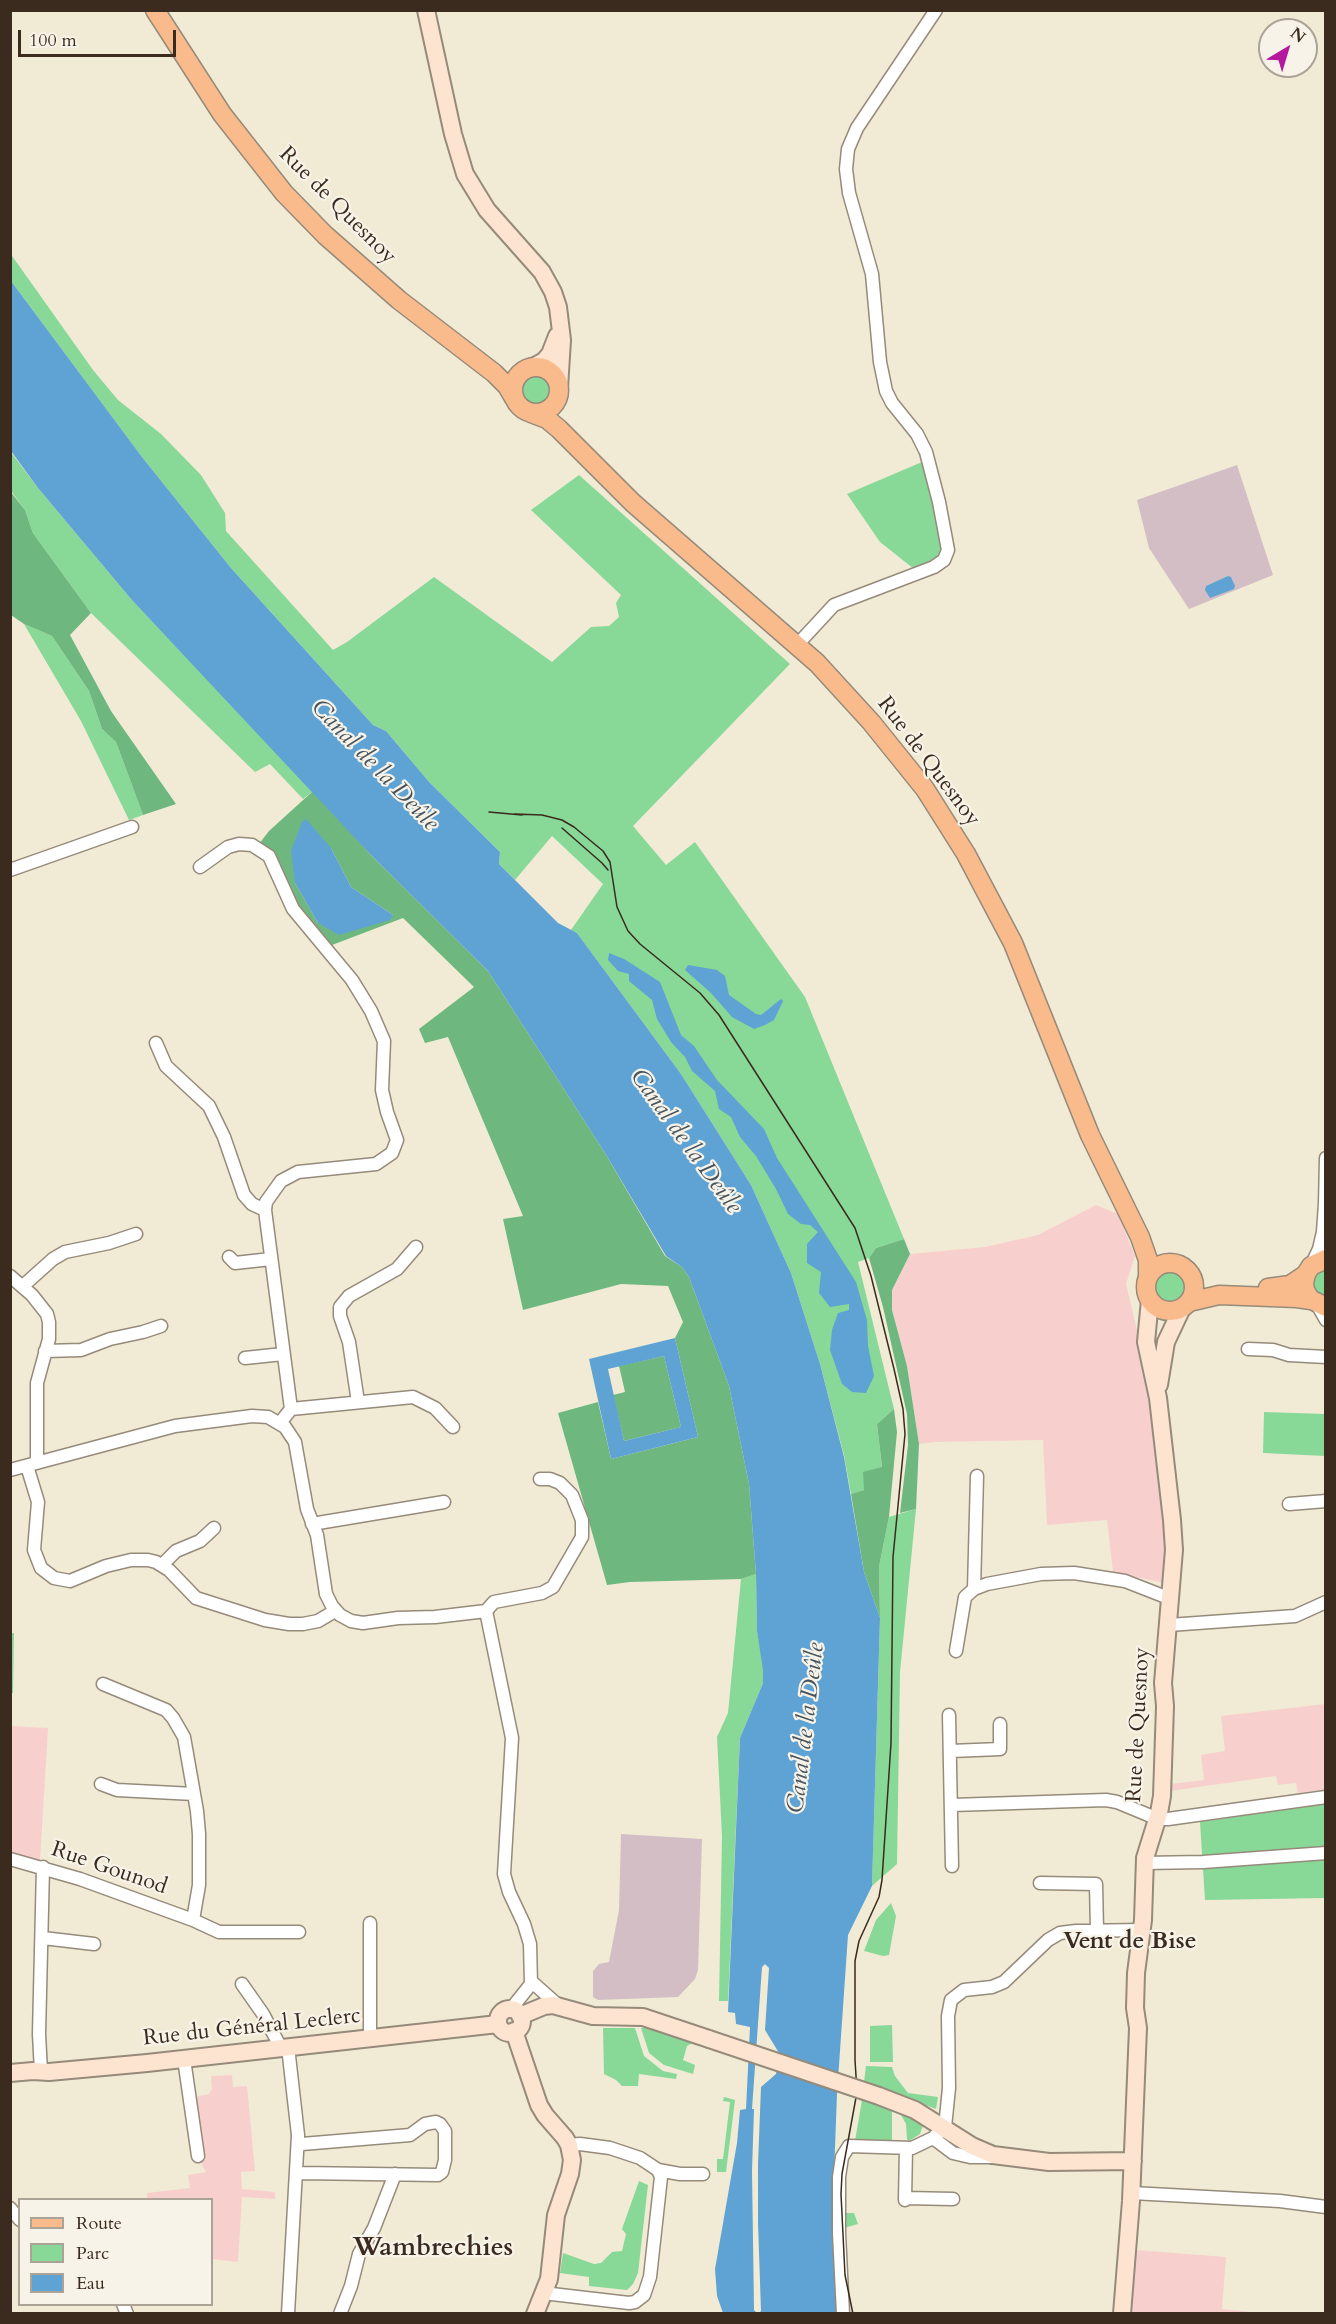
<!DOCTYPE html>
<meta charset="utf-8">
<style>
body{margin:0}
#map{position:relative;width:1336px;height:2324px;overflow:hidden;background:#f1ebd5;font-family:Cardo,serif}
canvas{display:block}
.frame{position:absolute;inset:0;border:12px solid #3b2a1e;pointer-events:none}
.legend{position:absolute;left:18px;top:2198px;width:195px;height:108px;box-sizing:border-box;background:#f7f3e8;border:2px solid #aca397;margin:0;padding:8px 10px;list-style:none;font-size:18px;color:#3b2a1e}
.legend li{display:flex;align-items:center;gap:12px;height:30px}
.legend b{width:30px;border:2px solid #aca397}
.north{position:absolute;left:1258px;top:18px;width:60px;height:60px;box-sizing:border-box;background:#f7f3e8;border:2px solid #aca397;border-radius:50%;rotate:38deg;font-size:16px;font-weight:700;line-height:24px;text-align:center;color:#3b2a1e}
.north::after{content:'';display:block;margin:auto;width:21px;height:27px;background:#b5179e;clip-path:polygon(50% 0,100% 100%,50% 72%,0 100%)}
.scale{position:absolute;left:18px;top:30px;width:158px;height:27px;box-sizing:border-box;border:3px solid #3b2a1e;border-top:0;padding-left:8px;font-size:18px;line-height:21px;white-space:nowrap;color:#3b2a1e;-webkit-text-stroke:4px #f7f3e8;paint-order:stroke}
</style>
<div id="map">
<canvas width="1336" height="2324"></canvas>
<div class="frame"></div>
<ul class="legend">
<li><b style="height:8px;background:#fabb8c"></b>Route</li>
<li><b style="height:16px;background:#88d898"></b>Parc</li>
<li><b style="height:16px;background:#5ea3d3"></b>Eau</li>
</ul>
<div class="north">N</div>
<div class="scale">100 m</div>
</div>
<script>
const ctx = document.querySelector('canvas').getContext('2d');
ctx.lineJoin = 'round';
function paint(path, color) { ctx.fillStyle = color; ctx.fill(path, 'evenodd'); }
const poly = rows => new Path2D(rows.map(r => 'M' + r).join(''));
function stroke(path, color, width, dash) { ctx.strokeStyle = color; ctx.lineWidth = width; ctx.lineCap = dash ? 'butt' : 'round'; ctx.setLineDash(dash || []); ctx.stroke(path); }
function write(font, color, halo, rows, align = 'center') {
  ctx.font = font + ' Cardo,serif'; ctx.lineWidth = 4.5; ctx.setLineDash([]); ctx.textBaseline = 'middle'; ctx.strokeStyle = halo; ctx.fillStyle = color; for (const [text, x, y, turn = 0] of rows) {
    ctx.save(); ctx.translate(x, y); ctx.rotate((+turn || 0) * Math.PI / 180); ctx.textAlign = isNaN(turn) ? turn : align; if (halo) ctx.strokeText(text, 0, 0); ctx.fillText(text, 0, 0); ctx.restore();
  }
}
const built = poly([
 [1096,1205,1118,1214,1135,1256,1126,1284,1153,1397,1165,1534,1164,1583,1113,1572,1107,1520,1047,1525,1043,1440,936,1442,919,1444,907,1366,892,1310,892,1290,910,1254,985,1247,1038,1235],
 [1325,1704,1325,1790,1298,1793,1296,1783,1278,1785,1276,1776,1170,1791,1170,1784,1204,1780,1201,1755,1225,1751,1221,1716],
 [11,1726,48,1728,40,1861,11,1853],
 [232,2075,233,2087,247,2086,255,2171,241,2172,242,2189,275,2192,275,2199,242,2197,238,2262,212,2259,212,2200,147,2200,147,2193,190,2188,188,2175,206,2172,198,2158,190,2098,209,2094,212,2089,211,2076],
 [1136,2250,1226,2257,1222,2309,1260,2313,1130,2314]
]);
const industrial = poly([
 [1237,465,1273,575,1189,609,1149,548,1137,500],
 [621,1834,702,1839,698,1970,695,1979,678,1997,598,2000,593,1997,593,1971,599,1964,609,1962,619,1910]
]);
const green = poly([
 [10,253,93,370,118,400,161,434,201,475,225,513,226,531,333,650,347,642,434,577,552,662,591,627,609,626,619,617,616,603,621,595,531,510,579,475,790,664,633,826,666,865,695,842,805,997,904,1239,876,1248,869,1258,858,1262,894,1409,877,1424,882,1468,864,1490,851,1494,844,1455,820,1364,791,1273,751,1185,681,1074,577,933,571,930,603,884,552,836,515,880,499,864,500,852,430,783,386,731,373,725,231,568,142,457,11,281],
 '522 390a14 14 0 1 1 28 0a14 14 0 1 1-28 0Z',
 [10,451,38,488,131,599,313,791,303,799,270,764,255,772,91,613,33,533,25,510,11,491],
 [922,462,943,545,937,558,914,569,880,542,847,494],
 [24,624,52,636,89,691,102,729,116,742,143,815,129,820,81,721],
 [1325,1266,1325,1299,1312,1290,1313,1274],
 '1153 1286a17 17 0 1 1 34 0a17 17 0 1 1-34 0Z',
 [1264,1412,1325,1414,1325,1456,1263,1453],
 [916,1509,900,1672,897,1864,872,1886,880,1618,879,1567,889,1517],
 [756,1574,757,1631,763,1663,763,1683,740,1738,728,2001,719,2001,722,1836,717,1737,728,1713,741,1579],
 [11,1633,14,1633,13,1693,10,1693],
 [1325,1804,1325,1898,1205,1900,1200,1822],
 [891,1903,896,1916,889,1955,883,1956,864,1951,876,1920],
 [892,2025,893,2062,870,2062,870,2026],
 [603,2028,635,2028,644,2056,663,2071,677,2074,676,2079,639,2074,638,2086,622,2086,616,2080,604,2074],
 [641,2028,651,2028,694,2042,687,2046,683,2060,695,2065,693,2074,664,2065,649,2053],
 [866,2066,892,2067,895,2076,908,2093,938,2097,936,2109,864,2082],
 [724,2097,735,2100,726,2172,717,2172,717,2159,723,2159,730,2102,723,2101],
 [862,2100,892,2108,892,2142,855,2141],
 [900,2113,923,2125,920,2134,909,2141,907,2139,906,2124],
 [639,2181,648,2185,638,2273,633,2284,627,2290,589,2286,589,2277,560,2273,563,2253,594,2264,601,2263,612,2252,622,2251,626,2234,622,2229],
 [845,2213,854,2213,858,2224,844,2228]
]);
const forest = poly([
 [10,491,25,510,33,533,91,613,70,635,111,711,176,804,143,815,116,742,102,729,89,691,52,636,24,624,11,615],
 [313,791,370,854,488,971,605,1153,665,1256,682,1267,689,1277,729,1386,749,1484,756,1574,741,1579,630,1582,607,1585,558,1413,598,1402,611,1459,698,1437,675,1338,683,1322,668,1286,621,1284,523,1310,503,1219,523,1216,448,1037,425,1043,419,1029,474,987,403,918,332,945,309,922,259,844,269,831],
 [331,848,351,887,393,915,318,923,295,883],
 [904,1239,910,1254,892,1290,892,1310,907,1366,919,1444,916,1509,900,1513,908,1445,907,1414,883,1307,869,1258,876,1248],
 [664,1356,681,1427,624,1441,613,1395,625,1392,619,1366],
 [894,1409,897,1432,889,1517,879,1567,880,1618,864,1572,851,1494,864,1490,863,1472,882,1467,877,1424]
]);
const water = poly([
 [11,281,142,457,231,568,373,725,386,731,430,783,500,852,499,864,558,923,577,933,681,1074,751,1185,791,1273,820,1364,844,1457,864,1572,880,1618,872,1886,848,1935,837,2094,834,2174,838,2313,759,2313,761,2311,758,2223,758,2164,761,2087,776,2074,779,2053,765,2030,769,1968,765,1964,762,1967,752,2109,754,2109,752,2171,754,2310,757,2313,723,2313,717,2296,715,2269,737,2143,740,2110,746,2109,750,2027,736,2024,735,2013,728,2012,740,1738,763,1683,763,1670,757,1631,756,1574,749,1484,729,1386,689,1277,682,1267,666,1256,605,1153,488,971,370,854,131,599,38,488,11,451],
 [1228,576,1231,577,1235,586,1234,589,1210,598,1205,590,1206,586],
 [306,819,331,848,351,887,393,915,390,920,339,935,318,923,295,883,291,851,302,822],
 [609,953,624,959,660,982,681,1035,694,1046,717,1080,764,1129,777,1158,856,1282,867,1320,868,1346,874,1376,866,1393,852,1392,842,1384,830,1350,832,1330,838,1313,849,1310,849,1304,830,1307,819,1293,821,1272,807,1263,807,1244,818,1232,810,1225,801,1224,788,1214,776,1189,756,1156,740,1137,731,1117,719,1109,715,1091,692,1071,685,1057,671,1042,657,1019,652,1000,629,981,629,974,618,971,608,960],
 [688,965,717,970,725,976,729,995,756,1014,761,1015,781,999,783,1001,774,1020,765,1025,754,1029,732,1017,711,993,685,970],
 [675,1338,698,1437,611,1459,589,1359],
 [664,1356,681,1427,624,1441,608,1369]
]);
const street = poly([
 [797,645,834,605,934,567,944,560,948,550,939,502,926,452,917,434,892,403,886,391,880,362,872,274,849,193,846,169,848,149,857,128,936,10],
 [200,867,228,847,239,844,252,845,269,856,293,909,352,980,371,1011,384,1041,382,1090,387,1112,397,1140,392,1153,376,1164,298,1172,281,1181,266,1202,265,1210,291,1409],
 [10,870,132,827],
 [156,1043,166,1066,209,1106,224,1137,244,1195,252,1204,265,1210],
 [229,1257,235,1263,271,1259],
 [1311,1266,1319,1249,1323,1232,1325,1204,1326,1158],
 [10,1276,32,1295,47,1314,49,1322,49,1339,37,1383,37,1463],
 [24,1285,53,1259,65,1252,109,1243,136,1234],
 [1317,1304,1326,1320],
 [1248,1349,1273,1350,1289,1355,1326,1357],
 [45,1351,81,1350,110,1339,143,1332,161,1326],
 [245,1358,283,1354],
 [358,1402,349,1342,340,1316,340,1307,349,1296,397,1269,416,1247],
 [280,1423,291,1409,413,1397,435,1408,453,1427],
 [27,1466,38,1502,34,1550,41,1568,54,1578,70,1581,106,1566,131,1560,148,1560,156,1562,169,1570,196,1598,265,1620,289,1624,303,1624,318,1621,335,1611],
 [10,1470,175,1426,252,1416,268,1417,285,1427,295,1442,307,1509,317,1535,326,1594,332,1606,340,1615,351,1621,363,1623,398,1618,435,1617,486,1611],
 [1289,1504,1326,1501],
 [312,1524,444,1502],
 [162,1565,176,1551,200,1541,214,1528],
 [974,1589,977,1476],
 [486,1611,512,1738,504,1874,509,1892,524,1924,530,1944,531,1984,511,2009],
 [486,1611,494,1602,542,1593,553,1587,582,1537,582,1520,572,1495,560,1483,550,1479,540,1479],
 [1169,1625,1295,1616,1326,1602],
 [956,1651,965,1597,974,1589,987,1584,1041,1574,1074,1573,1125,1581,1171,1599],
 [103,1684,166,1710,173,1718,184,1737,197,1811,199,1834,199,1885,193,1920],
 [949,1715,952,1866],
 [951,1751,1000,1749,1000,1724],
 [101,1784,117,1790,194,1794],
 [952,1805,1106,1800,1117,1802,1158,1819,1168,1819,1326,1797],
 [10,1859,80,1879,193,1920,219,1932,299,1932],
 [1144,1863,1203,1862,1326,1853],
 [1040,1883,1096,1884,1097,1931],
 [370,1923,370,2038],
 [43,1938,94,1944],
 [532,1982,559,2006],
 [242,1984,263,2014,281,2048],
 [184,2059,198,2156],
 [41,2072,39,2034,43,1867],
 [933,2138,953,2153,970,2157,992,2157],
 [569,2145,580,2144,610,2148,640,2158,658,2170,680,2174,703,2174],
 [296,2175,301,2173,438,2175,442,2172,445,2160,445,2131,440,2124,436,2122,425,2124,410,2135,302,2144,298,2141],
 [1132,2193,1280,2201,1326,2207],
 [905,2198,953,2199],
 [905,2200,906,2148],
 [10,2208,20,2220],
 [543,2293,629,2303,635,2302,644,2295,650,2277,661,2177,658,2170],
 [123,2304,127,2314],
 [288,2314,298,2135,288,2047],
 [340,2314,351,2286,359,2254,374,2228,395,2174],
 [843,2314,839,2233,839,2177,842,2157,849,2146,912,2148,933,2138,945,2127,949,2088,948,2016,951,2000,964,1990,992,1987,1004,1982,1048,1940,1060,1933,1076,1931,1141,1930]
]);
const secondary = poly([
 [426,10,453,134,465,174,487,210,542,272,553,292,558,307,562,340,559,388],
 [533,367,544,361,550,354,557,336],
 [1159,1385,1166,1342,1182,1308],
 '498 2021a12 12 0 1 1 24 0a12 12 0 1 1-24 0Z',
 [520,2016,544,2006,553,2005,593,2016,643,2017,709,2039],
 [514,2031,539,2105,545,2115,565,2138,569,2145,572,2160,570,2174,556,2215,549,2279,535,2314],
 [10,2073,33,2071,49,2072,147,2063,498,2024],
 [879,2096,915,2110,972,2146,993,2155,1049,2162,1133,2161],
 [1122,2314,1131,2201,1138,2028,1135,2008,1136,1973,1143,1920,1145,1858,1159,1813,1162,1796,1165,1706,1163,1683,1174,1550,1172,1520,1158,1398,1146,1342,1150,1300]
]);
const primary = poly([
 [155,10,222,114,284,193,325,235,399,300,494,373,507,386,514,398],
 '513 390a23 23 0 1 1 46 0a23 23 0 1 1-46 0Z',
 [531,413,547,419,559,429,633,503,817,663,871,722,925,789,966,854,1013,943,1090,1135,1140,1237,1148,1260,1148,1275],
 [1326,1259,1311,1266,1306,1274,1304,1283,1305,1290,1310,1299,1326,1307],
 '1146 1287a24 24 0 1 1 48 0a24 24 0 1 1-48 0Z',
 [1268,1288,1290,1285,1305,1275],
 [1189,1302,1219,1295,1297,1298,1311,1300]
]);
const tram = poly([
 [489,812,522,815],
 [515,814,542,815,562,820,574,827,603,851,610,862,617,907,628,931,640,944,700,993,719,1015,855,1228,871,1276,894,1369,903,1409,905,1434,893,1557,891,1743,882,1880,879,1897,859,1941,855,1961,855,2060,857,2092,842,2174,841,2194,845,2275,853,2314],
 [562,828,602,863,608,870]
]);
const secondaryBridge = poly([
 [709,2039,879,2096]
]);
const streetNames = [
 ["Rue de Quesnoy",337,206,45],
 ["Rue de Quesnoy",928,762,53],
 ["Rue de Quesnoy",1139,1725,-87],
 ["Rue Gounod",109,1869,19],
 ["Rue du Général Leclerc",252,2028,-6]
];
const waterNames = [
 ["Canal de la Deûle",374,766,46],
 ["Canal de la Deûle",685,1142,54],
 ["Canal de la Deûle",807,1728,-83]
];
const neighbourhoodNames = [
 ["Vent de Bise",1130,1942]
];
const quarterNames = [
 ["Wambrechies",433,2249]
];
paint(built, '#f7d0ce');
paint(industrial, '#d2bec4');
paint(green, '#88d898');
paint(forest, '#6eb880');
paint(water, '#5ea3d3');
stroke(street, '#968a7a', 15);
stroke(secondary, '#968a7a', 20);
stroke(primary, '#968a7a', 21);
stroke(street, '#fff', 12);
stroke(secondary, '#fde4d1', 16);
stroke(primary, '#fabb8c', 18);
stroke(tram, '#3b2a1e', 1.5);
stroke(secondaryBridge, '#968a7a', 20, []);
stroke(secondaryBridge, '#fde4d1', 16);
write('22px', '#3b2a1e', '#f7f3e8', streetNames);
write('italic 24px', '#47545d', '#f7f3e8', waterNames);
write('bold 24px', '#3b2a1e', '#f7f3e8', neighbourhoodNames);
write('bold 26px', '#3b2a1e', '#f7f3e8', quarterNames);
</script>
